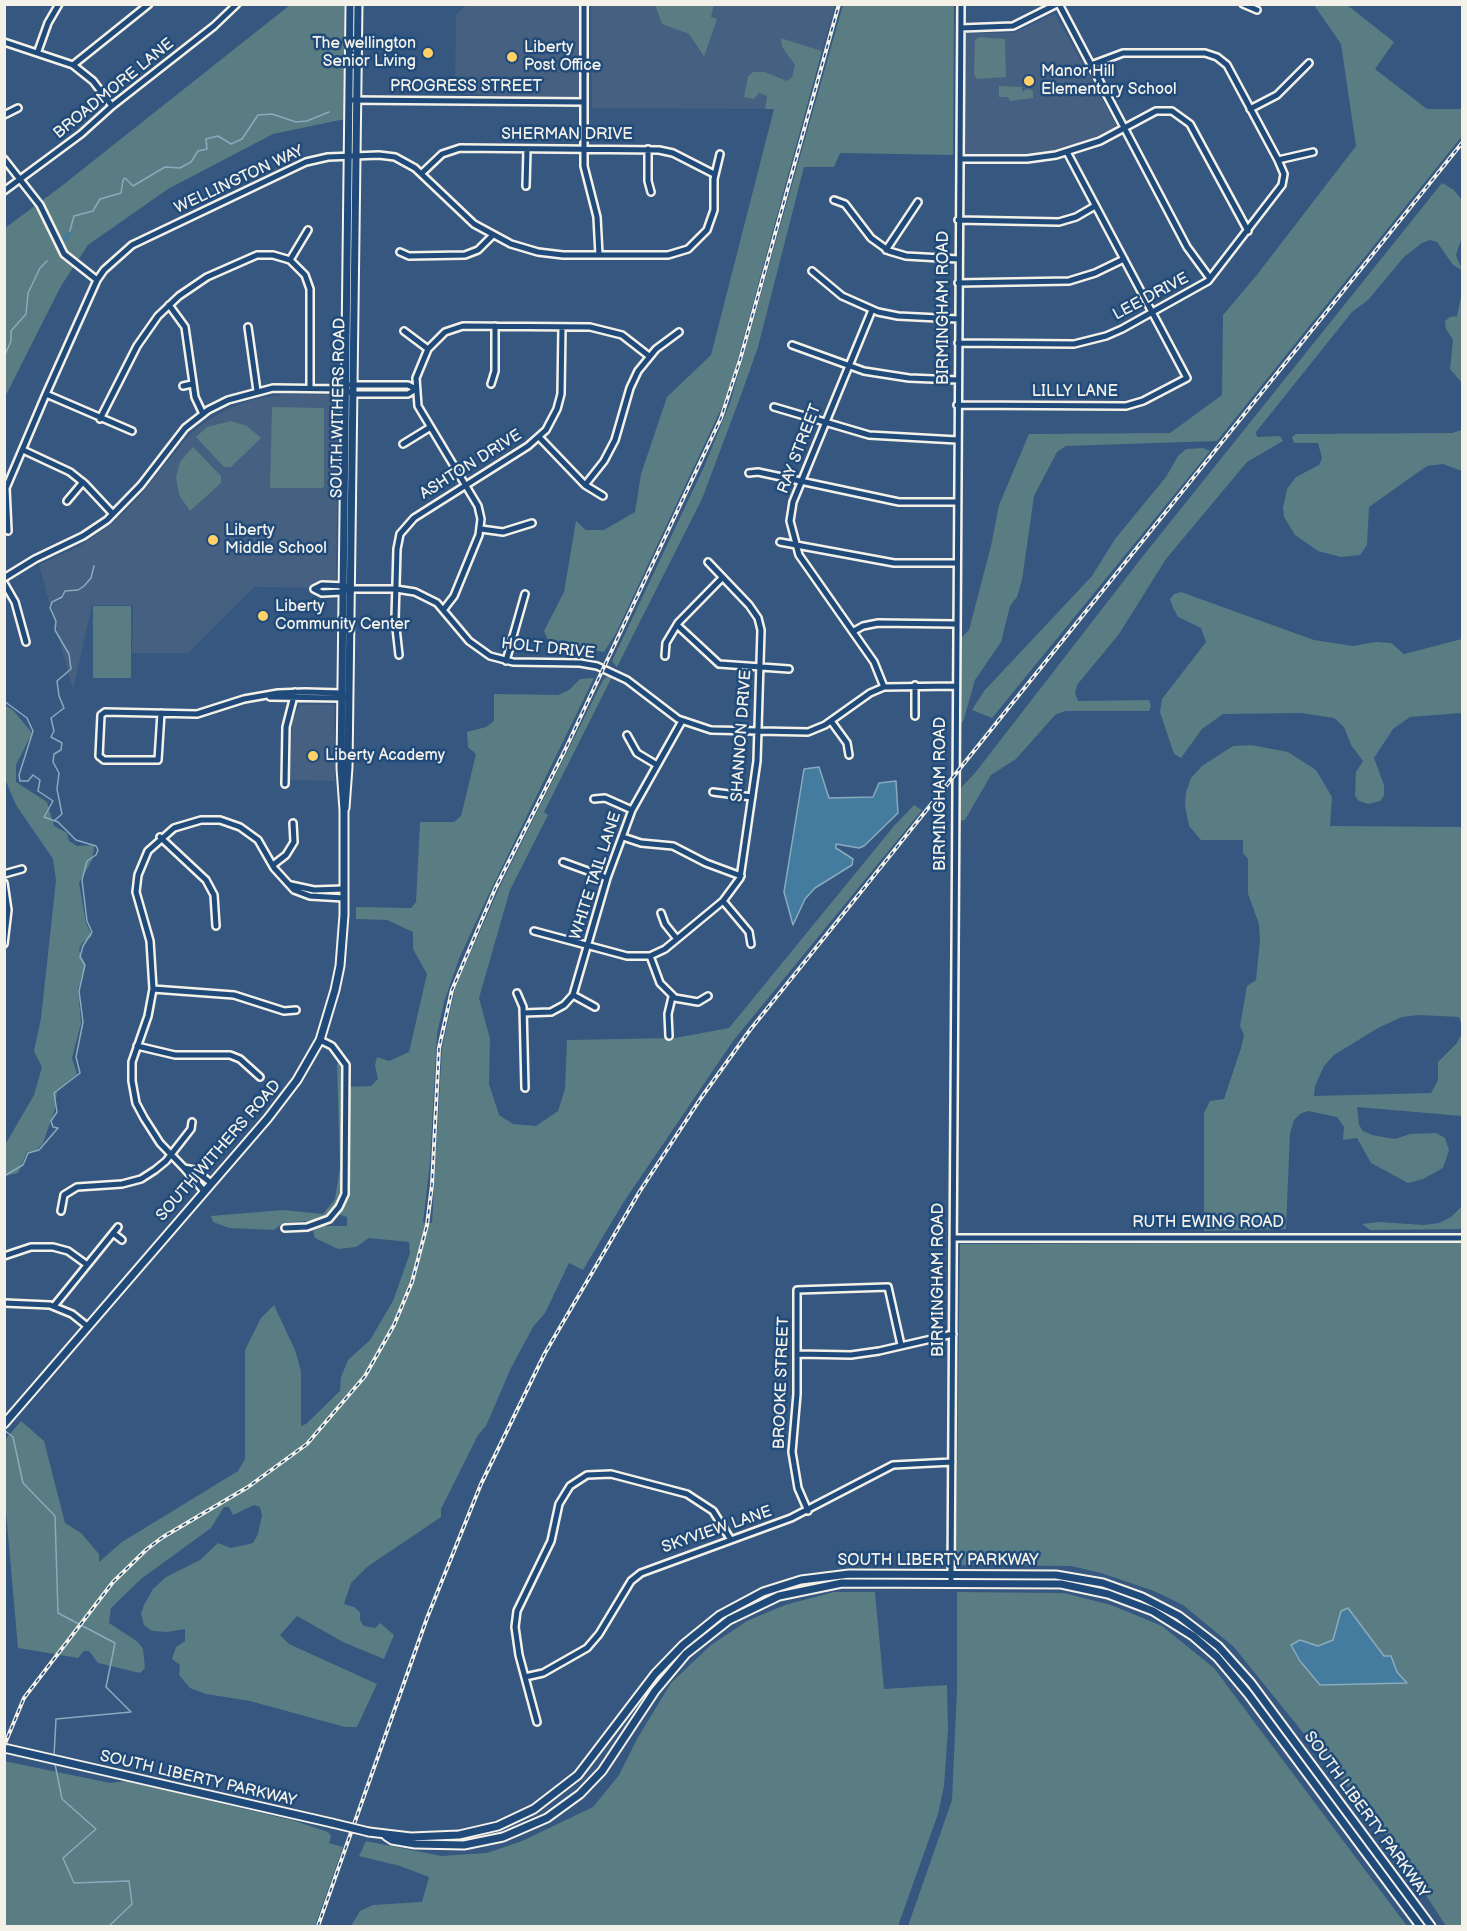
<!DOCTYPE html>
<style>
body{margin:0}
#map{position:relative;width:1467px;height:1931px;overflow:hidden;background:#36577f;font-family:"Balsamiq Sans",sans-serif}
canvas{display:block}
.frame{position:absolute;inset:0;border:6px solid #f4f1e8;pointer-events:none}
</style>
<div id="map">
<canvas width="1467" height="1931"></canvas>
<div class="frame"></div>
</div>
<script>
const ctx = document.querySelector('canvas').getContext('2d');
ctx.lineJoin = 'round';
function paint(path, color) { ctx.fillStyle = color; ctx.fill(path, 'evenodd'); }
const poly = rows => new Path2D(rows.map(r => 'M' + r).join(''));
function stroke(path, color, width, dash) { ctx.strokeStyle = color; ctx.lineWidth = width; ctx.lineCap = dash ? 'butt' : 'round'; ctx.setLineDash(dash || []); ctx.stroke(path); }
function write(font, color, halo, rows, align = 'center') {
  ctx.font = font + ' "Balsamiq Sans",sans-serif'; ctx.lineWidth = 5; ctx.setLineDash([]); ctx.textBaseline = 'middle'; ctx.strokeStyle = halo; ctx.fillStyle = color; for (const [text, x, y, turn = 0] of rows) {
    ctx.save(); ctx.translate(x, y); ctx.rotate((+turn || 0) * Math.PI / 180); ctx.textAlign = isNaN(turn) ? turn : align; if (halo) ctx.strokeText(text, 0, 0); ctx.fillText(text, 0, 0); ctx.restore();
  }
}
const built = poly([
 [466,5,579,5,579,97,533,98,455,93,456,15],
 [591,5,655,5,662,24,689,34,703,57,717,19,711,17,714,5,835,5,822,51,782,38,782,47,795,65,792,77,787,81,765,72,753,72,748,76,759,93,767,96,765,109,592,108],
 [1055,14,1117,126,1087,142,1054,151,1024,155,965,154,965,35,968,33,1013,33],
 [287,394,335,395,338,397,336,588,254,587,188,653,132,653,133,605,92,605,73,690,39,565,80,546,113,523,138,498,190,434,208,420,232,407,255,399],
 [300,705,334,705,335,781,290,780,292,722]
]);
const green = poly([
 [290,5,344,5,345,119,273,134,168,189,88,245,61,286,5,397,5,228,59,188],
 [655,5,714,5,711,17,717,19,704,57,689,34,662,24],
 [843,5,954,5,953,155,840,153,834,167,804,167,758,347,741,395,702,499,617,667,612,661,704,467,730,403],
 [1314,5,1347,5,1394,42,1375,69,1427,109,1462,109,1462,136,1217,441,1066,446,1057,452,1034,496,1022,580,1017,597,1010,606,1001,642,975,680,963,722,959,722,960,639,969,630,991,546,999,505,1029,434,1170,433,1222,395,1223,315,1256,276,1356,146,1341,44],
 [979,37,1005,39,1006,77,977,79,974,75,975,40],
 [781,38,822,51,732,380,721,409,616,633,604,652,549,642,544,631,564,592,576,521,586,530,604,530,635,512,641,474,667,397,711,355,774,109,765,109,767,96,759,93,754,99,744,97,748,76,753,72,765,72,787,81,792,77,795,65,782,47],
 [999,86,1022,87,1022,92,1027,89,1033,91,1033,98,1010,101,1008,97,999,97],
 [1442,183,1454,190,1462,200,1462,237,1456,255,1462,270,1453,265,1437,242,1430,240,1422,243,1404,257,1368,300,1352,312,1256,432,1257,437,1280,436,1283,441,1247,462,1166,559,1119,634,1077,685,1075,693,1078,701,1149,700,1151,706,1149,711,1065,711,1055,715,1016,759,991,775,965,820,957,821,958,791,975,773,1143,556],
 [1461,298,1462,298,1462,383,1450,369,1453,340,1446,329,1445,321,1450,317,1457,316],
 [272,407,324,408,324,486,322,488,270,488],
 [231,421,247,426,261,438,231,467,224,467,196,437,207,427],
 [1462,430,1462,471,1443,464,1427,466,1369,507,1367,545,1360,555,1341,557,1318,551,1295,535,1284,517,1283,508,1287,489,1296,477,1319,465,1322,458,1318,443,1294,443,1292,437,1296,434,1452,433],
 [193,447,221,476,221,483,190,511,179,495,176,477,180,462],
 [1203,448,1210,451,992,718,972,710,984,691,1092,576,1115,539,1166,477,1178,456,1186,449],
 [1181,592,1314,640,1353,646,1376,642,1391,643,1404,654,1462,639,1462,713,1410,717,1393,729,1374,758,1384,785,1384,796,1380,801,1368,804,1359,801,1355,796,1356,772,1363,761,1351,745,1344,727,1334,718,1301,713,1223,714,1202,729,1181,758,1174,754,1160,712,1162,699,1206,642,1201,628,1178,617,1173,608,1170,599,1174,594],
 [93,606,131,606,131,678,93,678],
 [608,676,612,677,544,812,548,815,510,890,479,998,490,1039,489,1084,499,1115,513,1124,536,1126,558,1111,565,1089,567,1040,675,1038,729,1028,894,826,914,805,922,810,733,1041,623,1203,583,1270,569,1263,545,1313,533,1327,511,1368,486,1426,478,1435,441,1509,441,1517,367,1567,351,1583,344,1604,354,1607,360,1612,360,1620,364,1626,375,1628,380,1623,394,1635,384,1659,343,1642,297,1616,280,1635,289,1644,377,1684,357,1727,345,1727,250,1701,206,1694,190,1688,179,1675,180,1665,172,1659,176,1647,185,1641,185,1629,167,1632,152,1631,144,1625,141,1614,144,1605,153,1589,166,1577,200,1560,218,1543,231,1548,253,1543,258,1534,262,1515,260,1507,254,1505,233,1515,229,1507,224,1507,211,1528,141,1579,111,1608,109,1623,138,1642,143,1649,145,1668,140,1673,98,1663,89,1651,84,1651,78,1658,18,1648,5,1501,5,1440,21,1421,44,1441,65,1523,81,1533,99,1554,99,1562,122,1542,238,1471,245,1459,245,1350,261,1318,274,1305,295,1350,301,1371,301,1426,306,1424,340,1391,341,1377,348,1360,370,1340,393,1301,410,1253,409,1242,369,1238,356,1247,338,1249,315,1238,313,1231,323,1226,347,1226,347,1217,332,1212,317,1220,283,1223,274,1230,229,1228,213,1222,211,1216,283,1210,323,1214,335,1199,340,1168,337,1063,342,1066,343,1087,371,1086,378,1079,375,1065,377,1057,389,1061,409,1052,427,974,413,949,413,932,387,920,356,919,356,907,411,908,416,902,420,822,454,822,461,816,476,754,468,747,467,732,486,727,494,721,494,694,558,695,569,690,580,679,594,678,486,900,459,959,444,1002,437,1034,430,1162,423,1223,432,1223,442,1048,455,988,501,884,603,680],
 [4,705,13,710,32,733,16,765,16,782,47,802,54,826,67,833,69,841,77,846,93,845,94,848,92,860,79,883,86,923,92,936,82,943,79,950,85,965,78,989,81,1023,72,1058,77,1074,57,1090,55,1109,43,1143,37,1150,27,1152,18,1173,5,1176,5,1145,34,1095,42,1067,34,1051,41,1018,56,880,53,859,16,805,5,779],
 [1251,745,1288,752,1316,770,1332,797,1330,826,1462,827,1462,1026,1459,1017,1419,1015,1402,1017,1378,1028,1334,1055,1324,1066,1315,1086,1314,1096,1431,1093,1438,1080,1438,1062,1457,1043,1462,1033,1462,1116,1357,1107,1359,1125,1363,1131,1372,1135,1395,1139,1410,1134,1436,1133,1445,1138,1449,1150,1443,1168,1423,1179,1408,1183,1371,1163,1357,1138,1343,1140,1344,1127,1337,1117,1308,1111,1300,1114,1294,1120,1290,1133,1286,1229,1204,1231,1204,1113,1210,1101,1224,1099,1241,1048,1244,1035,1240,1026,1247,986,1256,980,1260,940,1259,924,1248,894,1248,859,1243,853,1243,840,1201,840,1189,826,1185,806,1186,792,1191,778,1202,766,1233,746],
 [1462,1206,1462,1229,1370,1230,1362,1224,1378,1222,1424,1225,1439,1223,1451,1217],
 [1462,1242,1462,1926,1446,1926,1392,1843,1234,1647,1183,1605,1154,1591,1101,1573,1071,1566,956,1565,960,1244],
 [834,1592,875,1592,884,1689,947,1685,948,1729,944,1786,938,1814,898,1926,351,1926,360,1911,373,1905,422,1902,429,1877,400,1866,359,1856,366,1841,441,1856,487,1853,522,1841,593,1807,619,1775,637,1739,671,1683,711,1645,747,1621,785,1605],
 [957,1592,1064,1593,1111,1605,1162,1626,1214,1668,1407,1926,908,1926,952,1800,957,1690],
 [4,1761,110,1783,126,1781,295,1821,328,1832,331,1836,329,1843,343,1847,315,1926,5,1926]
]);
const water = poly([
 [819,767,829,798,873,797,879,783,896,781,898,813,864,846,859,848,836,844,836,848,853,859,852,865,815,888,805,899,793,925,784,892,804,769,819,767],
 [1348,1608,1384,1656,1391,1656,1397,1672,1407,1683,1320,1685,1300,1661,1291,1645,1300,1640,1318,1646,1333,1640,1341,1611,1348,1608]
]);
const stream = poly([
 [69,234,74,216,93,211,100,199,121,193,123,180,125,178,133,186,165,167,180,168,191,162,198,151,207,149,206,139,218,136,231,144,242,139,258,115,272,114,296,122,307,121,329,112],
 [4,357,11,341,11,331,26,314,28,293,40,268,47,261],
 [4,701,27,718,33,731,19,775,20,781,28,781,33,775,40,780,38,791,53,801,44,817,58,822,76,840,96,846,98,850,96,855,87,861,82,880,87,921,92,932,83,946,80,957,85,965,79,991,83,1022,76,1057,80,1073,54,1093,57,1112,51,1121,53,1127,58,1128,39,1150,28,1153,23,1165,4,1176],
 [54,821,62,814,57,789,59,773,53,762,54,754,61,750,62,743,51,737,54,731,51,718,64,708,59,696,57,681,71,669,69,654,55,630,56,621,50,608,52,602,62,597,65,591,78,590,84,586,91,578,94,566],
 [4,1430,13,1437,23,1483,55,1516,58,1613,115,1643,106,1687,131,1712,56,1719,54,1756],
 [55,1764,62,1799,96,1829,63,1858,74,1883,129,1881,132,1904,109,1926]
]);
const canal = poly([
 [63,241,69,234]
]);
const minor = poly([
 [584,4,584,166,597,217,599,255],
 [1059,4,1187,247,1209,277],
 [1243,4,1257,10],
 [961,28,1013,26,1057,4],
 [4,42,73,65,93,81,112,106],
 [38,51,48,23,59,4],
 [73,65,149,4],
 [349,100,584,102],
 [1250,109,1277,95,1309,63],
 [4,115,18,108],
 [648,149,648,181,651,192],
 [4,159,40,205,64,254,97,280],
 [960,159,1027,159,1056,155,1100,141,1156,111,1172,111,1190,124,1248,231],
 [1278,160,1313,152],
 [422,173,442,154,460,148,659,150,673,153,714,174],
 [526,186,527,149],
 [4,191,81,134,112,106,214,26,237,4],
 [834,200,845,204,871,238,889,251,906,256,958,259],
 [958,220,1059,222,1076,217,1095,206],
 [886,250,918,202],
 [400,252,409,256,465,255,478,250,493,235],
 [290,260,308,230],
 [812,271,842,296,878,312,898,316,958,319],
 [958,283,1069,281,1095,273,1124,259],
 [169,305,185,327,195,397,203,414],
 [872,310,793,502,790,521,799,555,874,662,884,687],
 [248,327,257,391],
 [404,331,428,349],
 [958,343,1074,344,1106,336,1122,329,1208,281,1282,185,1284,174,1278,160,1227,65,1217,57,1205,53,1123,53,1091,65],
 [792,345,864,371,909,378,958,380],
 [491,384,495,371,495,326],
 [183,386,192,384],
 [46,394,132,431],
 [957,405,1126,406,1143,401,1187,378,1067,152],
 [774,407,869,435,957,440],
 [100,419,137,346,158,316,179,296,207,277,257,255,273,255,290,260,305,275,310,289,310,388],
 [539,437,585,485,603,496],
 [403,444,429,428],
 [23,450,70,472,85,484,113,514],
 [749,473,758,472,899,502,956,502],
 [585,485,604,461,615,440,630,388,638,371,656,349,679,332],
 [67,501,83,482],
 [481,529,503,532,532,523],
 [8,531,6,488,46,394,97,280,104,270,132,245,306,162,328,157,379,155,395,157,415,168,474,224,511,244,538,252,563,255,668,255,688,249,707,230,714,210,714,179,720,154],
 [780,542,894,563,956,563],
 [4,578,35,559,83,536,107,520,141,485,185,428,208,410,228,400,273,388,344,389,353,394,408,394,416,389,408,385,350,385],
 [4,583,15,602,26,642],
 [314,589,322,593,342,592,350,589,396,589,415,592,437,603,469,641,490,656,513,662,580,663,597,666,627,680,678,719,711,730,808,732,825,725,870,693,884,687,955,686],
 [314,589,322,585,346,586],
 [444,609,454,596,479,535,481,519,478,506,418,406,416,378,428,349,445,332,463,326,590,327,622,335,649,356],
 [677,625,719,664,789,669],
 [854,631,863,626,878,623,955,624],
 [399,655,395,619,397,549,400,534,414,518,528,446,546,430,557,409,561,394,562,327],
 [665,656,666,643,678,623,722,578],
 [506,661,525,594],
 [270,697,344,698],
 [161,713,158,760,104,760,99,756,101,715,105,712,197,714,244,699,278,693,305,692,341,693,344,696],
 [915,716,915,685],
 [831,721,847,743,849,755],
 [627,735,637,753,657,765],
 [285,784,286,727,295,692],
 [713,792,752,797],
 [594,799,605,798,632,810],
 [160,837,206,880,214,895,216,926],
 [623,837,641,843,673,846,706,863,741,876],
 [563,862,607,878],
 [273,865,286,855,294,842,293,823],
 [4,874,22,869],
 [4,883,8,910,4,944],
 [291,885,314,890,344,889],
 [723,901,749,932,751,944],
 [661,913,665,924,677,939],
 [534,931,627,956,650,956,665,949,723,901,740,878,757,761,761,630,758,618,749,605,708,562],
 [650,956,660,983,675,998,698,1002,708,996],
 [153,989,234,995,284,1011,296,1010],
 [517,993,523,1007,525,1088],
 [573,995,595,1007],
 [523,1013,551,1012,564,1005,573,995,607,878,632,810,682,721],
 [669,1036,668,1014,672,997],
 [137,1046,175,1055,230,1055,240,1059,260,1077],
 [184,1168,160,1143,144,1118,136,1103,132,1081,132,1062,148,1016,153,989,150,941,136,892,138,875,148,851,174,828,201,820,220,820,240,827,258,840,274,868,294,890,310,896,344,898],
 [204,1191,184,1168,194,1170,211,1183],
 [61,1211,64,1195,77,1187,122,1184,141,1179,155,1170,166,1161,191,1129,192,1122],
 [285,1228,307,1227,329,1219,339,1207,345,1194,346,1065,332,1046,320,1040],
 [113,1233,122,1240],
 [953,1238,1462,1238],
 [4,1256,31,1247,53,1247,68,1251,86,1264],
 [4,1303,50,1305,72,1314,87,1326],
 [54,1306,118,1227],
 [798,1354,851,1355,879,1351,953,1334],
 [808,1511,798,1488,792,1452,797,1394,797,1290,888,1287,901,1345],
 [951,1583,961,4],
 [525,1677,543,1673,587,1648,599,1634,631,1581,641,1573,791,1518,893,1465,952,1462],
 [537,1722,519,1655,515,1627,517,1611,551,1541,559,1504,570,1486,587,1475,611,1474,687,1494,713,1511,731,1540]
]);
const major = poly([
 [345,808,348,767,358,4],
 [4,1424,268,1118,297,1080,320,1040,335,990,340,966,344,915,344,810,341,768,350,4],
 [4,1748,332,1823],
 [369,1832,411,1837,459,1835,498,1826,534,1809,578,1775,655,1674,683,1645,720,1615,763,1592,801,1580,849,1574,1056,1575,1103,1583,1142,1597,1179,1616,1218,1646,1251,1683,1431,1926],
 [386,1836,392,1840,415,1844,464,1845,503,1837,547,1818,580,1794,602,1771,655,1691,686,1654,729,1620,779,1596,842,1583,1061,1584,1108,1594,1153,1611,1193,1636,1217,1657,1248,1694,1420,1926]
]);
const rail = poly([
 [4,1746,24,1698,113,1582,147,1549,163,1537,248,1487,307,1444,365,1376,394,1325,412,1282,427,1225,432,1185,439,1048,452,990,495,889,565,750,721,418,740,360,839,4],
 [318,1926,427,1618,481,1484,545,1353,640,1191,701,1098,750,1030,1462,143]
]);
const majorBridge = poly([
 [332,1823,369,1832]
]);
const markers = [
 [428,53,6,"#ffd166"],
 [512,57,6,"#ffd166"],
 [1029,81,6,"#ffd166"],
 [213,540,6,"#ffd166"],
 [263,616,6,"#ffd166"],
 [313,756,6,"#ffd166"]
];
const poiNames = [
 ["The wellington",416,44,"right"],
 ["Senior Living",416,62,"right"],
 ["Liberty",524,48],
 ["Post Office",524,66],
 ["Manor Hill",1041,72],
 ["Elementary School",1041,90],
 ["Liberty",225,531],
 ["Middle School",225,549],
 ["Liberty",275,607],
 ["Community Center",275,625],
 ["Liberty Academy",325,756]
];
const streetNames = [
 ["PROGRESS STREET",466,87],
 ["BROADMORE LANE",114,89,-39],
 ["SHERMAN DRIVE",567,135],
 ["WELLINGTON WAY",239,180,-25],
 ["LEE DRIVE",1151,297,-28],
 ["BIRMINGHAM ROAD",944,308,-90],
 ["LILLY LANE",1075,392],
 ["SOUTH WITHERS ROAD",339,408,-89],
 ["RAY STREET",800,449,-69],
 ["ASHTON DRIVE",471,465,-32],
 ["HOLT DRIVE",548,649,6],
 ["SHANNON DRIVE",742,736,-86],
 ["BIRMINGHAM ROAD",941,794,-90],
 ["WHITE TAIL LANE",596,876,-72],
 ["SOUTH WITHERS ROAD",219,1151,-49],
 ["RUTH EWING ROAD",1208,1223],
 ["BIRMINGHAM ROAD",939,1280,-90],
 ["BROOKE STREET",782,1383,-88],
 ["SKYVIEW LANE",717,1530,-19],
 ["SOUTH LIBERTY PARKWAY",938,1561],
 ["SOUTH LIBERTY PARKWAY",198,1779,13],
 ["SOUTH LIBERTY PARKWAY",1366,1815,54]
];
paint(built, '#466082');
paint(green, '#597d82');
paint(water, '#447ca0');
stroke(water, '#8aabbd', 1.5);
stroke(stream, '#8aabbd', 1.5);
stroke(canal, '#447ca0', 4.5);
stroke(minor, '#f4f1e8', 10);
stroke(major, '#f4f1e8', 11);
stroke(minor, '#1f4a7a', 5);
stroke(major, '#1f4a7a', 7);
stroke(rail, '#f4f1e8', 4);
stroke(rail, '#1f4a7a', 1.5, [4.5]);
stroke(majorBridge, '#f4f1e8', 11, []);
stroke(majorBridge, '#1f4a7a', 7);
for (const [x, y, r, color] of markers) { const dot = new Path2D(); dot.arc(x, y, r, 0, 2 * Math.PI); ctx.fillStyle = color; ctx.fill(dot); stroke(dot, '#1f4a7a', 2); }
write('16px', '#f4f1e8', '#1f4a7a', poiNames, 'left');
write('16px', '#f4f1e8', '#1f4a7a', streetNames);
</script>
